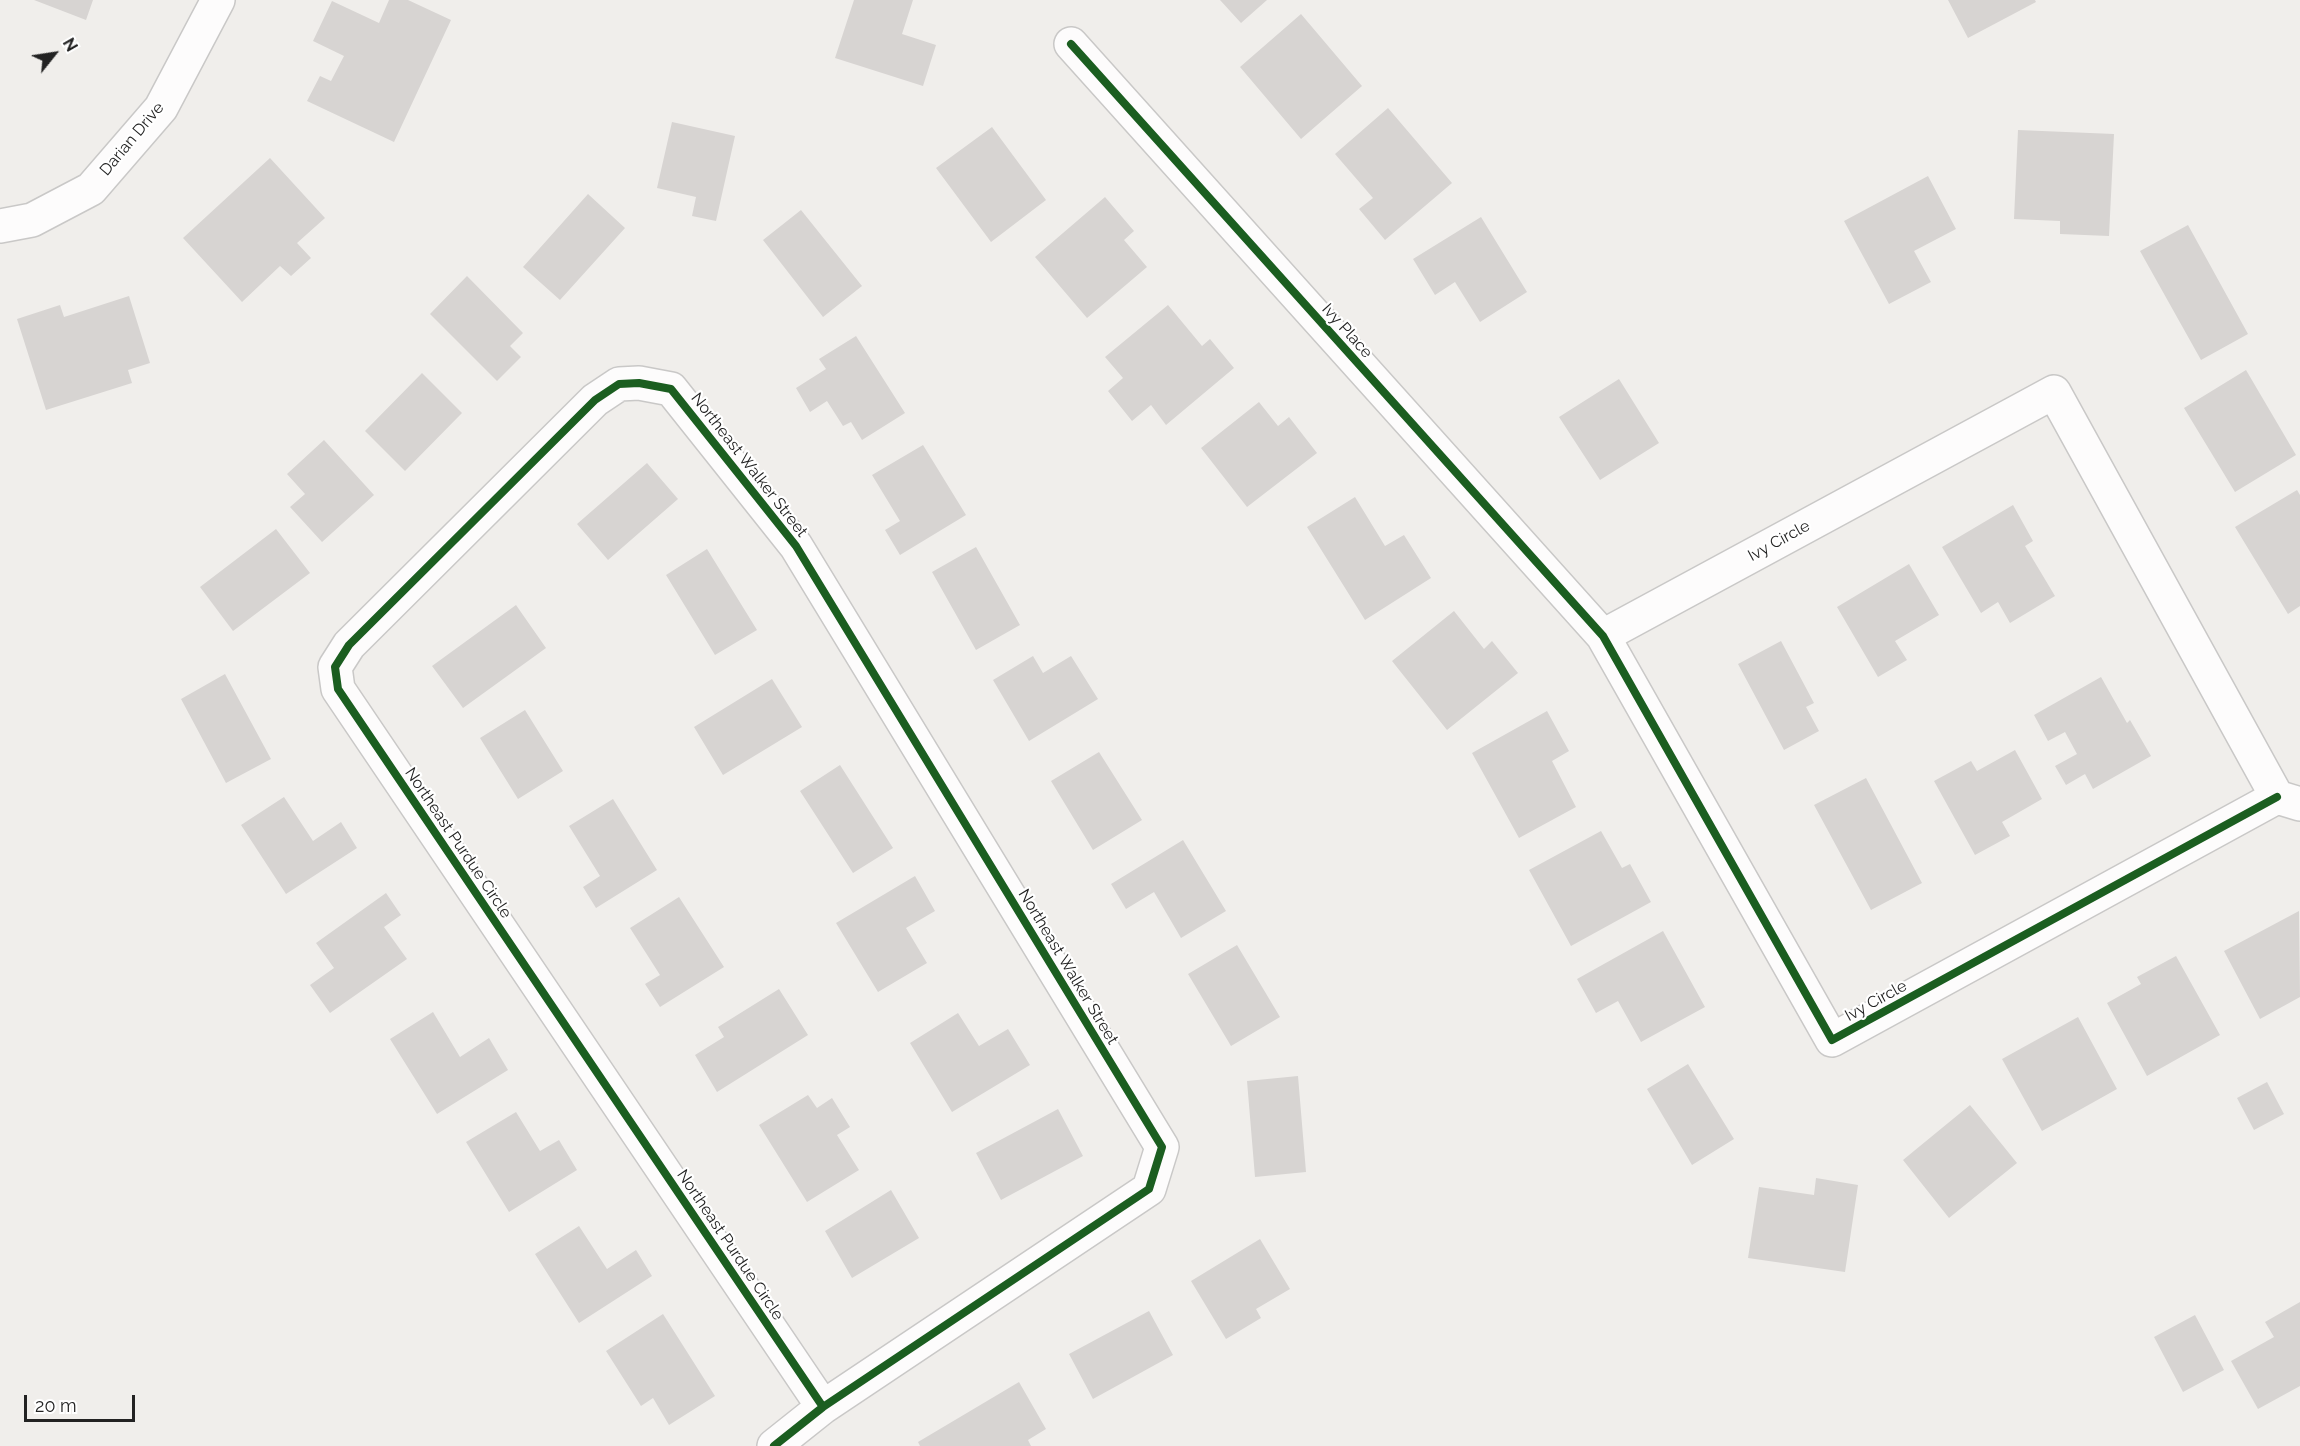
<!DOCTYPE html>
<style>
body{margin:0}
#map{position:relative;width:2300px;height:1446px;overflow:hidden;background:#f0eeeb;font-family:Raleway,sans-serif}
canvas{display:block}
.north{position:absolute;left:24px;top:24px;width:60px;height:60px;-webkit-text-stroke:4px #fff;paint-order:stroke;rotate:60deg;font-size:16px;font-weight:700;line-height:24px;text-align:center;color:#222}
.north::after{content:'';display:block;margin:auto;width:21px;height:27px;background:#222;clip-path:polygon(50% 0,100% 100%,50% 72%,0 100%)}
.scale{position:absolute;left:24px;top:1395px;width:111px;height:27px;box-sizing:border-box;border:3px solid #222;border-top:0;padding-left:8px;font-size:18px;line-height:21px;white-space:nowrap;color:#222;-webkit-text-stroke:4px #fff;paint-order:stroke}
</style>
<div id="map">
<canvas width="2300" height="1446"></canvas>
<div class="north">N</div>
<div class="scale">20 m</div>
</div>
<script>
const ctx = document.querySelector('canvas').getContext('2d');
ctx.lineJoin = 'round';
function paint(path, color) { ctx.fillStyle = color; ctx.fill(path, 'evenodd'); }
const poly = rows => new Path2D(rows.map(r => 'M' + r).join(''));
function stroke(path, color, width, dash) { ctx.strokeStyle = color; ctx.lineWidth = width; ctx.lineCap = dash ? 'butt' : 'round'; ctx.setLineDash(dash || []); ctx.stroke(path); }
function write(font, color, halo, rows, align = 'center') {
  ctx.font = font + ' Raleway,sans-serif'; ctx.lineWidth = 4.5; ctx.setLineDash([]); ctx.textBaseline = 'middle'; ctx.strokeStyle = halo; ctx.fillStyle = color; for (const [text, x, y, turn = 0] of rows) {
    ctx.save(); ctx.translate(x, y); ctx.rotate((+turn || 0) * Math.PI / 180); ctx.textAlign = isNaN(turn) ? turn : align; if (halo) ctx.strokeText(text, 0, 0); ctx.fillText(text, 0, 0); ctx.restore();
  }
}
const building = poly([
 [34,0,93,0,86,20],
 [389,0,408,0,451,20,394,142,307,101,320,76,331,81,344,56,313,41,332,1,379,23],
 [854,0,913,0,902,34,936,45,923,86,835,58],
 [1220,0,1267,0,1241,23],
 [1948,0,2035,0,2036,2,1968,38],
 [1301,14,1362,86,1301,139,1240,67],
 [1388,108,1452,183,1385,240,1359,209,1373,198,1335,154],
 [672,122,735,136,716,221,692,216,696,197,657,188],
 [992,127,1046,200,991,242,936,168],
 [2018,130,2114,134,2109,236,2060,234,2060,221,2014,219],
 [270,158,325,218,297,243,311,258,291,276,280,266,242,302,183,238],
 [1928,176,1956,229,1914,251,1931,282,1889,304,1844,221],
 [588,194,625,228,560,300,523,267],
 [1105,197,1134,231,1124,240,1147,267,1087,318,1035,257],
 [801,210,862,286,823,317,763,240],
 [1481,217,1527,292,1480,322,1455,282,1435,295,1413,259],
 [2188,225,2248,334,2201,360,2140,251],
 [467,276,523,333,510,346,521,357,497,381,430,314],
 [129,296,150,363,128,370,132,383,46,410,17,319,60,305,64,317],
 [1168,305,1202,346,1210,339,1234,368,1166,425,1151,405,1132,421,1108,391,1123,378,1105,357],
 [856,336,905,413,862,440,851,422,843,426,827,401,810,412,796,388,826,369,819,359],
 [2246,370,2296,455,2235,492,2184,408],
 [422,373,462,413,405,471,365,431],
 [1619,379,1659,443,1600,480,1559,417],
 [1259,402,1278,426,1289,417,1317,453,1247,507,1201,448],
 [324,440,374,495,322,542,290,507,305,494,287,474],
 [923,445,966,515,900,555,885,530,900,521,872,475],
 [647,463,678,499,608,560,577,524],
 [2297,490,2300,495,2300,606,2288,614,2235,527],
 [1355,497,1385,546,1404,535,1431,578,1365,620,1307,527],
 [2013,505,2033,541,2025,546,2055,596,2010,623,1998,602,1981,613,1942,547],
 [276,529,310,573,233,631,200,587],
 [976,547,1020,625,976,650,932,572],
 [707,549,757,630,715,655,666,575],
 [1909,564,1939,615,1895,641,1907,660,1878,677,1837,607],
 [516,605,546,648,463,708,432,666],
 [1454,611,1484,649,1492,641,1518,673,1447,730,1392,661],
 [1781,641,1814,703,1806,707,1819,731,1784,750,1738,664],
 [1033,656,1043,673,1071,656,1098,699,1029,741,993,680],
 [225,674,271,759,226,783,181,699],
 [2101,677,2127,723,2130,720,2151,756,2093,789,2085,774,2066,785,2055,766,2077,754,2065,732,2048,741,2034,715],
 [772,679,802,727,723,775,694,727],
 [525,710,563,771,518,799,480,738],
 [1547,711,1569,751,1552,761,1576,807,1519,838,1472,753],
 [2015,750,2042,799,2002,822,2010,836,1975,855,1934,781,1971,761,1977,771],
 [1099,752,1142,820,1093,850,1051,781],
 [840,765,893,848,853,873,800,791],
 [1866,778,1922,883,1871,910,1814,805],
 [284,797,313,841,341,822,357,848,286,894,241,825],
 [613,799,657,870,596,908,583,887,600,876,569,826],
 [1601,831,1622,868,1630,864,1651,902,1571,946,1529,870],
 [1183,840,1226,911,1181,938,1154,892,1126,909,1111,884],
 [915,876,935,911,906,928,927,963,878,992,836,923],
 [386,893,401,915,384,927,407,959,330,1013,310,985,334,968,316,943],
 [679,897,724,967,660,1007,645,984,660,975,630,928],
 [2299,911,2300,997,2260,1019,2224,951],
 [1663,931,1705,1007,1641,1042,1618,1001,1596,1013,1577,979],
 [1237,945,1280,1017,1231,1046,1188,974],
 [2176,956,2220,1035,2147,1076,2107,1003,2141,984,2137,977],
 [779,989,808,1035,717,1092,695,1055,724,1037,718,1027],
 [433,1012,460,1057,489,1038,508,1070,437,1114,390,1039],
 [958,1013,979,1046,1008,1029,1030,1065,952,1112,910,1043],
 [2078,1017,2117,1089,2042,1131,2002,1059],
 [1688,1064,1734,1139,1692,1165,1647,1089],
 [1298,1076,1306,1172,1255,1177,1247,1081],
 [2267,1082,2284,1114,2254,1130,2237,1098],
 [808,1095,817,1108,832,1098,850,1127,837,1135,859,1170,807,1202,759,1125],
 [1970,1105,2017,1163,1949,1218,1903,1160],
 [1058,1109,1083,1156,1001,1200,976,1153],
 [516,1112,540,1151,559,1140,577,1170,509,1212,466,1142],
 [1816,1178,1858,1185,1845,1272,1748,1258,1759,1187,1814,1195],
 [891,1190,919,1238,852,1278,825,1231],
 [579,1226,607,1269,636,1250,652,1276,579,1323,535,1254],
 [1260,1239,1290,1289,1256,1309,1261,1318,1226,1339,1191,1281],
 [2300,1302,2300,1386,2258,1409,2231,1361,2274,1337,2265,1322],
 [1149,1311,1173,1355,1093,1399,1069,1354],
 [663,1314,715,1396,669,1425,653,1398,641,1406,606,1351],
 [2195,1315,2224,1370,2183,1392,2154,1337],
 [1019,1382,1046,1429,1028,1440,1031,1446,920,1446,918,1442]
]);
const street = poly([
 [1071,44,1603,636,1832,1040,2277,797],
 [0,226,32,220,91,189,161,108,218,0],
 [1603,636,2054,392,2277,797,2300,804],
 [774,1446,823,1407,1149,1189,1162,1147,796,546,671,389,639,383,619,384,595,400,349,645,335,667,338,689,823,1407]
]);
const cycleway = poly([
 [1071,44,1603,636,1832,1040,2277,797],
 [774,1446,823,1407,1149,1189,1162,1147,796,546,671,389,639,383,619,384,595,400,349,645,335,667,338,689,823,1407]
]);
const streetNames = [
 ["Darian Drive",132,139,-50],
 ["Ivy Place",1347,331,48],
 ["Northeast Walker Street",749,465,52],
 ["Ivy Circle",1779,541,-29],
 ["Northeast Purdue Circle",458,843,56],
 ["Northeast Walker Street",1068,967,59],
 ["Ivy Circle",1876,1001,-29],
 ["Northeast Purdue Circle",730,1245,56]
];
paint(building, '#d7d4d2');
stroke(street, '#c9c8c7', 36);
stroke(street, '#fdfcfc', 33);
stroke(cycleway, '#1b5e20', 8);
write('16px', '#222', '#fff', streetNames);
</script>
